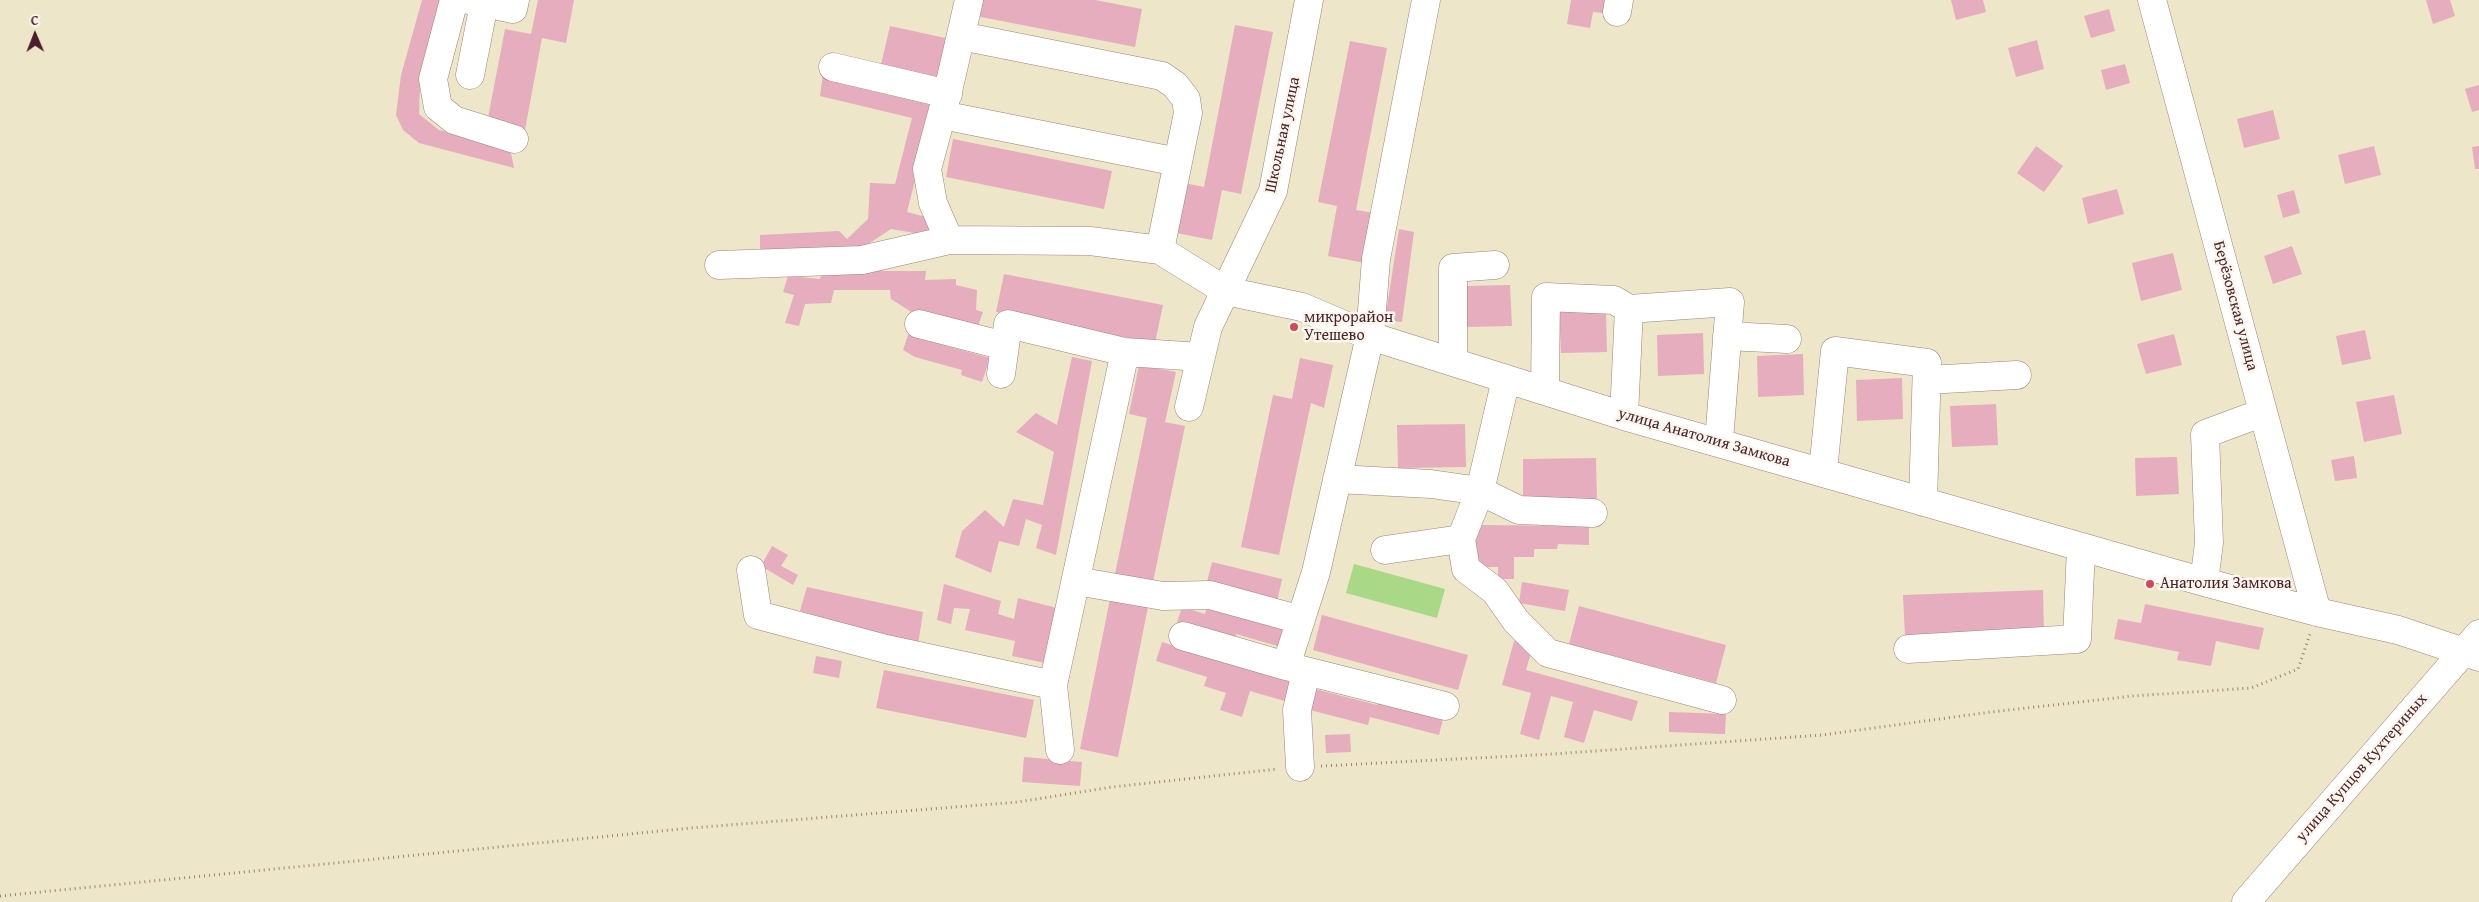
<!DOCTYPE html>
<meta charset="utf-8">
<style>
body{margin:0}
#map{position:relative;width:2479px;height:902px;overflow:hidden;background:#eee6c9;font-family:"Gentium Book Plus",serif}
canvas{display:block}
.north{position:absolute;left:10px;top:10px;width:50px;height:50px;-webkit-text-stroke:4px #fbf7ec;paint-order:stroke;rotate:359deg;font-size:14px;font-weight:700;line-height:20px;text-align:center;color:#4a1f2b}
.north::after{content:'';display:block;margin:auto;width:18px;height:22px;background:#4a1f2b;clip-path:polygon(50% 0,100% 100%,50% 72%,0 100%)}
</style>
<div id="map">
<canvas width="2479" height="902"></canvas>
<div class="north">С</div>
</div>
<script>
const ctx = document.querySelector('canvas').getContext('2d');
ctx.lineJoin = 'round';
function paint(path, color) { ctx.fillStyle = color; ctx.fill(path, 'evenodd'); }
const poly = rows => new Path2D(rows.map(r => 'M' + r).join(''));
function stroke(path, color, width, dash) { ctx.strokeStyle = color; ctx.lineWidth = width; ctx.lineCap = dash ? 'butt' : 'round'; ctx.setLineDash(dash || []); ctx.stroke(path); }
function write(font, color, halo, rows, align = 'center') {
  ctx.font = font + ' "Gentium Book Plus",serif'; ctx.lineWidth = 5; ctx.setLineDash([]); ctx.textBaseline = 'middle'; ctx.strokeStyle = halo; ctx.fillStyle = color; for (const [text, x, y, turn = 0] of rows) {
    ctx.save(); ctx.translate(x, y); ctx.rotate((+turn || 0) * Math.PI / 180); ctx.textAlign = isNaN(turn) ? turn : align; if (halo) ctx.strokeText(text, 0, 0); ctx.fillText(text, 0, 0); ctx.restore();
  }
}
const green = poly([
 [1354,564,1445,589,1437,618,1346,593]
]);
const building = poly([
 [422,0,444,0,420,87,419,114,439,130,510,148,514,168,419,143,403,130,396,115,401,75],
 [538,0,574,0,566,43,542,38,525,130,487,123,505,29,531,34],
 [979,0,1095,0,1142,9,1135,47,976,16],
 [1571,0,1606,0,1604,13,1593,12,1590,28,1567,24],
 [1951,0,1983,0,1986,12,1956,20],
 [2426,0,2450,0,2455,16,2433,24],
 [2109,9,2115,31,2091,38,2084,16],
 [1235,25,1273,32,1241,194,1222,190,1212,240,1176,233,1185,183,1204,187],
 [890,26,950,39,937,85,880,69],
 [2037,40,2044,69,2016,77,2008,48],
 [1350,41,1387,48,1356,210,1374,213,1365,263,1328,256,1337,206,1318,202],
 [2125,64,2130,83,2106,90,2101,70],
 [823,73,936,98,907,212,934,219,932,236,891,229,856,252,760,258,760,235,839,231,847,239,868,219,870,183,895,184,912,118,820,96],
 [2479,85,2479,110,2472,112,2465,89],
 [2273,110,2280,139,2244,148,2237,119],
 [953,139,1112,171,1104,209,946,177],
 [2036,146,2063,166,2044,192,2017,173],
 [2374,146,2381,175,2345,184,2338,155],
 [2479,146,2479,169,2475,169,2472,147],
 [2117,189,2124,214,2088,224,2082,198],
 [2294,190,2300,213,2283,218,2277,195],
 [1399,229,1414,232,1402,322,1385,320],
 [2292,246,2302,274,2273,284,2264,256],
 [2173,253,2182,290,2141,301,2132,263],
 [822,271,926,271,925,280,956,279,956,285,977,290,976,310,983,312,977,329,916,315,891,299,890,290,834,290,831,303,805,304,799,326,785,323,794,295,783,292,788,276,820,279],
 [1004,274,1163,305,1155,343,996,312],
 [1510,285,1512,326,1465,327,1464,286],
 [1606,311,1607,352,1561,353,1559,312],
 [2365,330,2371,359,2342,365,2336,336],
 [909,332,921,339,990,358,982,382,961,375,962,370,915,357,903,350],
 [1703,333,1704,374,1658,376,1657,335],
 [2174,334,2182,365,2146,374,2137,344],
 [1803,354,1804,395,1758,397,1757,356],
 [1072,357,1092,361,1056,555,1036,548,1042,525,1026,519,1019,546,999,541,991,573,955,557,962,531,985,510,1004,527,1013,499,1043,505,1054,452,1016,432,1036,413,1057,425],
 [1300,358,1333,365,1324,408,1311,403,1279,555,1241,547,1273,395,1292,399],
 [1139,365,1176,372,1165,422,1185,426,1152,587,1114,579,1147,418,1129,414],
 [1902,378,1903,419,1857,421,1856,380],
 [2394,395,2402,434,2364,442,2356,402],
 [1996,404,1998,445,1952,447,1950,406],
 [1465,424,1466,467,1398,468,1397,425],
 [2354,456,2357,478,2335,481,2331,460],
 [2177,457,2179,494,2136,496,2135,458],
 [1596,458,1597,501,1523,502,1523,459],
 [1476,525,1589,526,1589,545,1558,544,1557,549,1534,549,1534,557,1514,557,1514,579,1498,579,1498,567,1476,567],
 [772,546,788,555,781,566,798,575,793,585,761,566],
 [1212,562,1282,579,1276,607,1259,604,1261,594,1207,582],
 [1522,582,1569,590,1565,611,1519,603],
 [944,584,1001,601,998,614,1014,619,1018,598,1057,608,1045,663,1012,656,1015,641,965,630,970,609,954,608,951,624,937,620],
 [807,587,923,612,918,645,800,611],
 [2043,590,2044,632,1905,636,1903,595],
 [1110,599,1148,607,1118,757,1080,749],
 [1208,604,1287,628,1281,647,1236,634,1234,643,1176,626,1182,607,1205,614],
 [2145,604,2264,628,2259,650,2216,641,2211,666,2177,660,2179,652,2114,639,2118,619,2141,623],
 [1579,606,1726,645,1716,683,1569,644],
 [1322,615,1468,655,1458,690,1313,650],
 [1514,641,1533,646,1526,670,1638,701,1632,721,1594,710,1584,743,1564,737,1573,702,1551,696,1539,740,1520,734,1531,693,1502,685],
 [1162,642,1294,683,1288,702,1250,691,1242,717,1220,710,1226,693,1204,686,1207,677,1156,661],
 [816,656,842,661,839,678,813,673],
 [884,670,1034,700,1026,738,876,708],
 [1311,688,1377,705,1378,698,1444,715,1439,735,1370,717,1368,725,1306,709],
 [1669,712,1726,714,1725,734,1669,732],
 [1350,734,1351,752,1326,753,1325,735],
 [1024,757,1082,762,1080,786,1022,782]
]);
const path = poly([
 [1321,766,1553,754,1822,735,1991,712,2133,696,2251,688,2298,669,2310,634],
 [0,896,691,828,1018,802,1112,787,1278,769]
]);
const minor = poly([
 [454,0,433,79,438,107,454,120,514,139],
 [469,0,513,9,515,0],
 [2152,0,2317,612],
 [1617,12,1619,0],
 [961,36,1162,76,1175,85,1186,99,1188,113,1160,250],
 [833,67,948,94],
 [470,75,484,4],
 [942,115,1178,162],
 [949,240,933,203,927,169,948,91,969,0],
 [719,265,862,260,949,240,1090,241,1160,250,1226,291,1302,307,1370,336,1624,416,2204,582,2317,612,2398,630,2479,657],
 [919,324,1005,346],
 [1727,336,1787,339],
 [1453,362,1453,268,1495,265],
 [1001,374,1008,324,1125,352,1201,357],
 [1506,379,1480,491,1461,539,1466,569,1495,591,1516,621,1548,653,1722,700],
 [1927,380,2017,375],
 [1545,391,1546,297,1614,300,1629,309],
 [1189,407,1208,327,1273,191,1309,0],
 [1624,416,1629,309,1730,302,1719,441],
 [1823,471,1835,351,1927,363,1923,502],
 [1337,479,1431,484,1480,491,1519,510,1593,513],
 [1385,550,1461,539],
 [751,570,758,615,886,649,1053,685],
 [1076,581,1163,596,1210,595,1301,620],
 [2204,582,2209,543,2205,434,2248,418],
 [1183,636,1286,666,1445,706],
 [1908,649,2077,639,2081,547],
 [1286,666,1316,572,1370,336,1376,259,1426,0],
 [1060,750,1053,685,1125,352],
 [1300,767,1297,710,1306,672],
 [2246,902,2479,634]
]);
const markers = [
 [1294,327,5,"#d1495b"],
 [2150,584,5,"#d1495b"]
];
const streetNames = [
 ["Школьная улица",1283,135,-78],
 ["Берёзовская улица",2235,306,75],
 ["улица Анатолия Замкова",1704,438,16],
 ["улица Купцов Кухтериных",2362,768,-49]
];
const poiNames = [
 ["микрорайон",1304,318],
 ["Утешево",1304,336],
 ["Анатолия Замкова",2160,584]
];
paint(green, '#a9d886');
paint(building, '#e6adbf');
stroke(minor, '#9c827a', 29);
stroke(path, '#9c827a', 3, [1, 4]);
stroke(minor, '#fff', 28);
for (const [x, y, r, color] of markers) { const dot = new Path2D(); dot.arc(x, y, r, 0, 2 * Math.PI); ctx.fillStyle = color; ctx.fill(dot); stroke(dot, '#fbf7ec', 2); }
write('16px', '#4a1f2b', '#fbf7ec', streetNames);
write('16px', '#4a1f2b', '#fbf7ec', poiNames, 'left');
</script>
